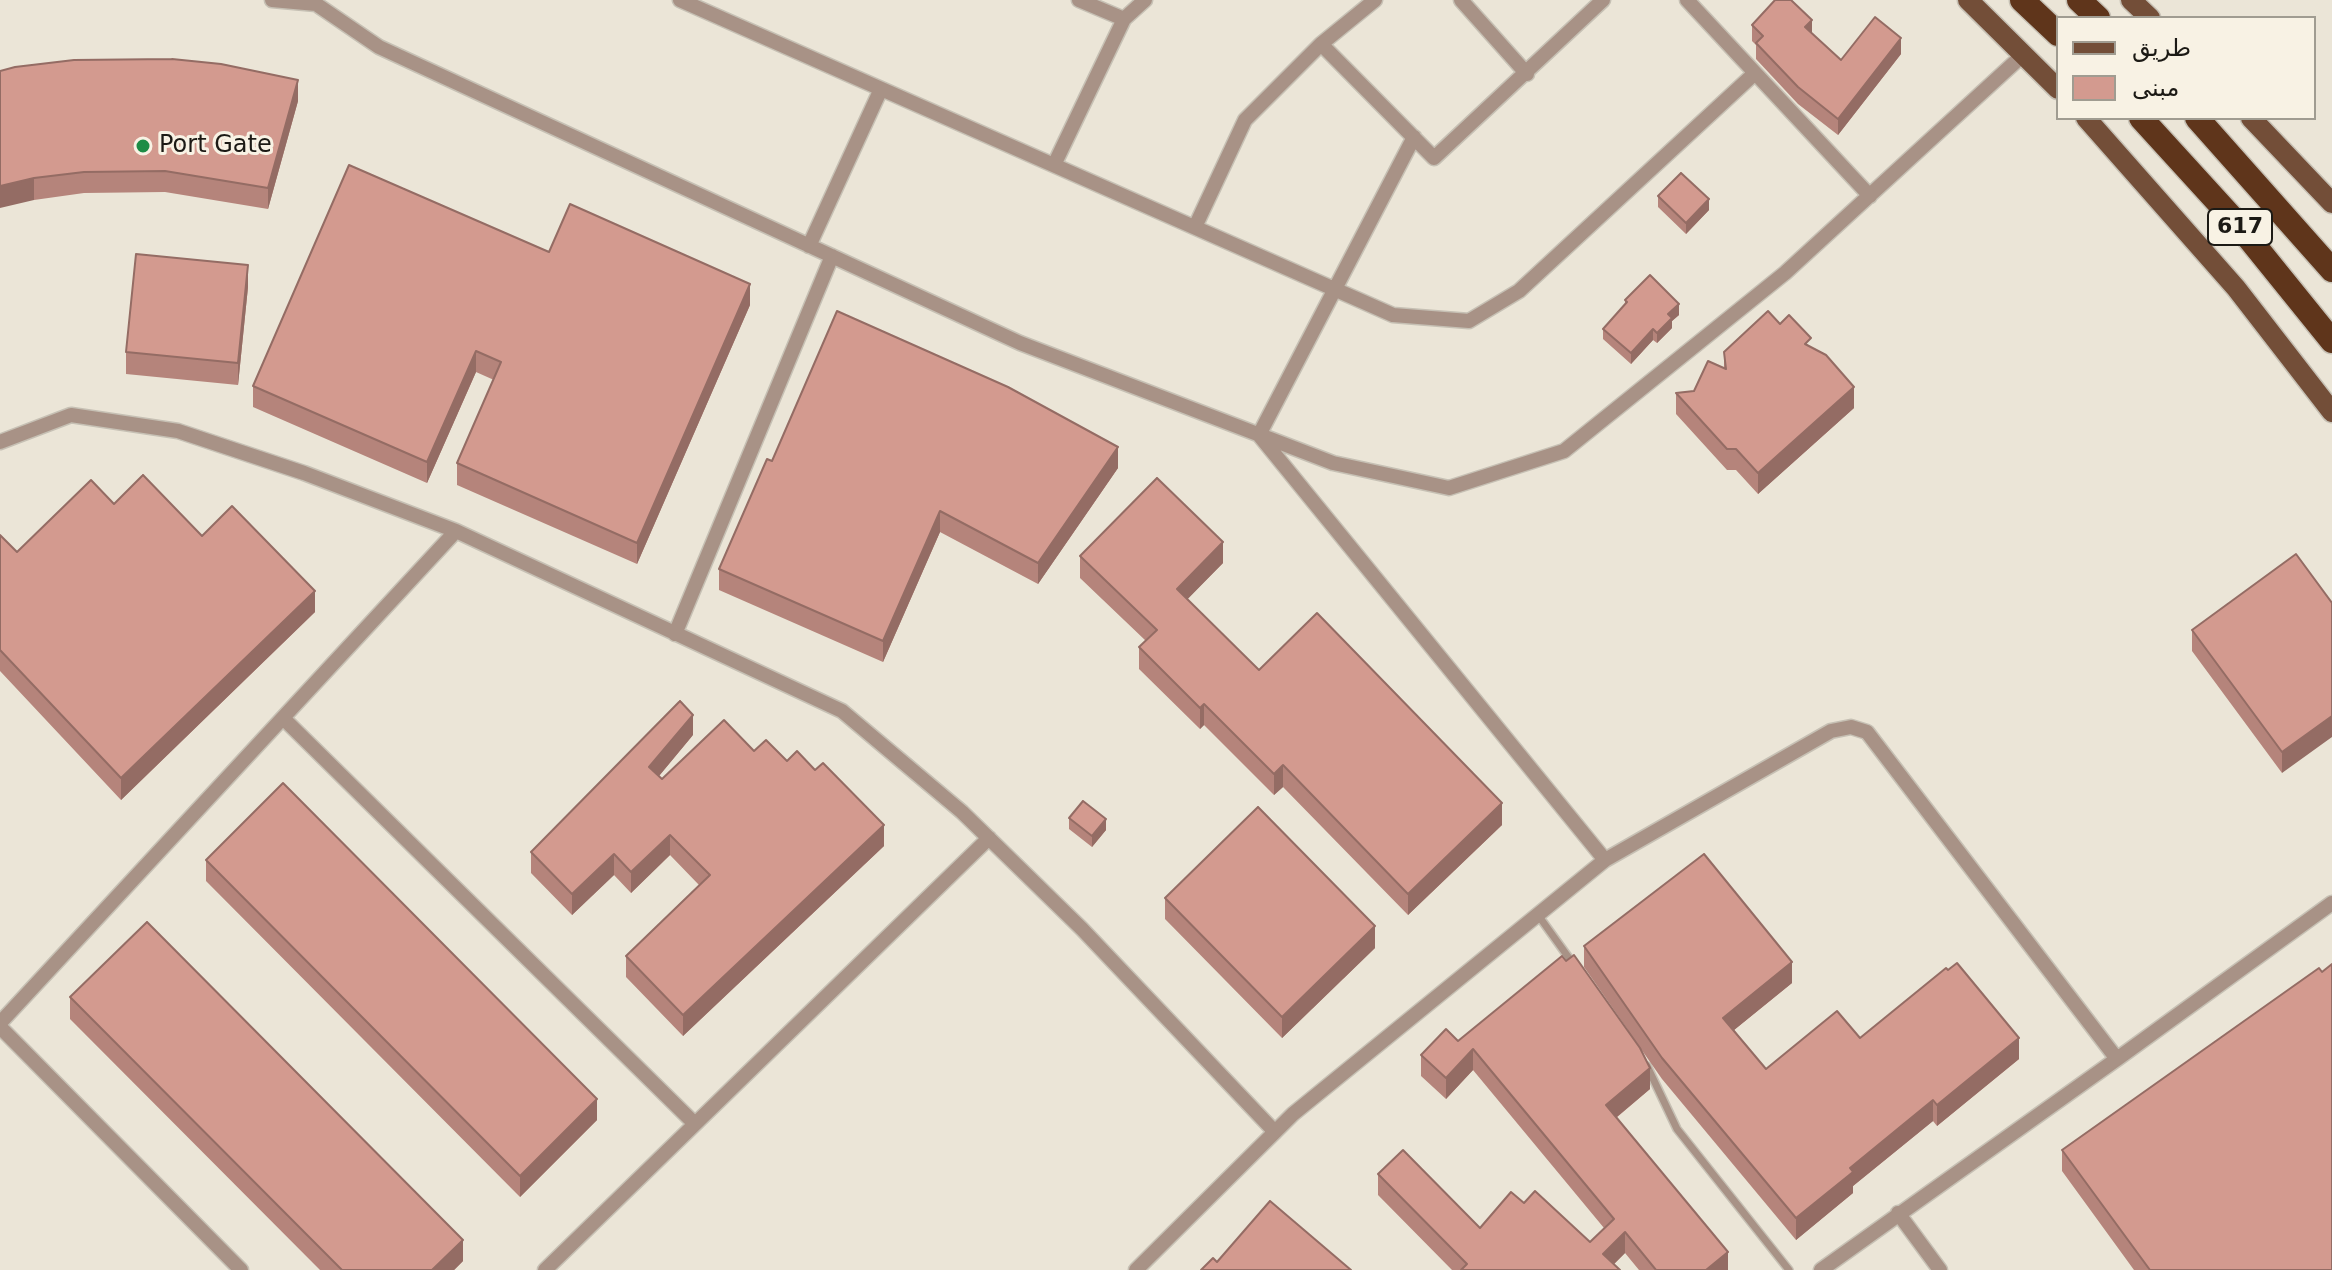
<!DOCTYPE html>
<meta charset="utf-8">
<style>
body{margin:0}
#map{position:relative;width:2332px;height:1270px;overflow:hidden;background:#ebe5d7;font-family:"DejaVu Sans",Vazirmatn,sans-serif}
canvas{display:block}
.legend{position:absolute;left:2056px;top:16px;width:260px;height:104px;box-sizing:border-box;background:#f8f2e4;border:2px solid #a09c91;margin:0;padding:10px 14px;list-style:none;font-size:24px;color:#1c1a15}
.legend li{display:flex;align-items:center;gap:16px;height:40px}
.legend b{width:40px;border:2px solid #a09c91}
</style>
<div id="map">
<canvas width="2332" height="1270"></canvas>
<ul class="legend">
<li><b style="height:10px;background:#734e38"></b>طريق</li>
<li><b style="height:22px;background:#d39a8f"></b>مبنى</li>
</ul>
</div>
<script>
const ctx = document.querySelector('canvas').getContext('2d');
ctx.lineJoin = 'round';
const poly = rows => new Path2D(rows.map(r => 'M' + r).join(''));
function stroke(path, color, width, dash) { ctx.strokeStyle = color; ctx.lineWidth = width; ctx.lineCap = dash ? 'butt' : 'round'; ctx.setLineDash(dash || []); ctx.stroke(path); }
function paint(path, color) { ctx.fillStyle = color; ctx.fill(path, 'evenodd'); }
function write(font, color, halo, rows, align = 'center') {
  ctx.font = font + ' "DejaVu Sans",sans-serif'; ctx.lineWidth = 6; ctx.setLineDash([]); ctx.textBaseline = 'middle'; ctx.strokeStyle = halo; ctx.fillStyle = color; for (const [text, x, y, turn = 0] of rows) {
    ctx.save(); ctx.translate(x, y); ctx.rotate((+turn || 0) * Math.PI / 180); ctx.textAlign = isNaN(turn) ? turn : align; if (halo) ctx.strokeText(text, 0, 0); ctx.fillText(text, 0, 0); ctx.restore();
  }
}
const lane = poly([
 [1538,915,1574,965],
 [1647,1066,1677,1129,1789,1270]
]);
const street = poly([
 [272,0,316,4],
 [310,0,379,47,1020,343,1333,463,1449,488,1564,451,1785,273,2025,53],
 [680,0,1393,315,1469,321,1519,291,1755,73],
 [1079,0,1124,19],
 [1461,0,1527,74],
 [1687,0,1870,196],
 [1321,44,1434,158,1603,0],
 [1414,137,1259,435,1605,860,1831,731,1851,727,1867,732,2117,1059,2332,903],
 [1054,165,1124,19,1145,0],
 [1195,227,1245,120,1321,44,1375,0],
 [809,246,881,89],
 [0,442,71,415,178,431,304,473,456,531,842,711,962,812,1082,929,1275,1132],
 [675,634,832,256],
 [283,718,695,1124],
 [0,1023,456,531],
 [0,1027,241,1270],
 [1898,1213,1940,1270],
 [545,1270,989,838],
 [1136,1270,1293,1114,1605,860],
 [1821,1270,2117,1059]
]);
const primary = poly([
 [1968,0,2058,89],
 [2131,0,2150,18],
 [2086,118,2236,288,2332,412],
 [2251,118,2332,203]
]);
const highway = poly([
 [2022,0,2058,34],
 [2079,0,2098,18],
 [2141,118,2235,221,2332,341],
 [2197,118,2332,270]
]);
const wall = poly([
 [1752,25,1812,33,1841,60,1901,54,1838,135,1798,104,1756,59,1756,45,1752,41],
 [0,71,298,101,268,209,165,192,84,193,34,200],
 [1658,196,1709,210,1686,234,1658,207],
 [549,252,750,305,637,564,457,485,457,463,494,380,476,372,427,483,253,407,253,386],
 [248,287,238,385,126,374,126,352],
 [1625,300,1679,315,1672,321,1672,328,1657,343,1653,340,1631,364,1603,339,1603,329,1625,305],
 [1780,324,1811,347,1854,408,1758,494,1736,470,1727,470,1676,414,1676,393,1694,391,1724,369,1724,352],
 [772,461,1118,468,1038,584,940,532,883,662,719,590,719,569],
 [114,504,202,536,315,612,121,800,0,671,0,535,17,552],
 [2296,554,2282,773,2192,651,2192,630],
 [1080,556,1223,563,1187,599,1259,670,1502,825,1408,915,1283,787,1274,795,1204,725,1200,729,1139,669,1139,647,1146,641,1080,578],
 [693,735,659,776,662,779,754,751,787,761,884,846,683,1036,626,977,626,956,699,885,670,855,631,893,614,875,572,915,531,873,531,852],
 [1069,818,1106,830,1092,847,1069,829],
 [206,860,597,1120,520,1197,206,881],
 [1165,898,1375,948,1282,1038,1165,919],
 [1584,946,1792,983,1734,1030,1766,1069,1860,1038,2019,1059,1937,1126,1933,1121,1853,1186,1853,1193,1796,1240,1662,1079,1641,1049,1650,1089,1616,1118,1728,1270,1639,1270,1625,1253,1614,1264,1620,1270,1452,1270,1378,1195,1378,1174,1480,1228,1524,1203,1590,1242,1604,1228,1473,1070,1446,1099,1421,1076,1421,1055,1458,1041,1628,1030,1584,967],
 [70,997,463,1261,454,1270,320,1270,70,1019],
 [2062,1150,2332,1270,2134,1270,2062,1171]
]);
const shadedWall = poly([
 [1812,20,1812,36,1805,27],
 [1901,38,1901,54,1838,135,1838,119],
 [298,80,298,101,268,209,268,188],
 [34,178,34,200,0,208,0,186],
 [1709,199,1709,210,1686,234,1686,223],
 [248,265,248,287,238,385,238,363],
 [750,284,750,305,637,564,637,543],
 [1679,304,1679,315,1672,321,1672,328,1657,343,1657,333,1668,314],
 [1653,329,1653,340,1631,364,1631,353],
 [476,351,476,372,427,483,427,462],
 [1854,387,1854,408,1758,494,1758,473],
 [1118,447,1118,468,1038,584,1038,563],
 [940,511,940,532,883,662,883,641],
 [1223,542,1223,563,1177,610,1177,589],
 [315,591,315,612,121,800,121,778],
 [1204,704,1204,725,1200,729,1200,708],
 [693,715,693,735,649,788,649,767],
 [2332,716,2332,737,2282,773,2282,752],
 [1283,765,1283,787,1274,795,1274,774],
 [1502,803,1502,825,1408,915,1408,894],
 [1106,819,1106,830,1092,847,1092,836],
 [884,825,884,846,683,1036,683,1015],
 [670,835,670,855,631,893,631,872],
 [614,854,614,875,572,915,572,894],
 [1375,926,1375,948,1282,1038,1282,1017],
 [1792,962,1792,983,1723,1039,1723,1018],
 [2019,1038,2019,1059,1937,1126,1937,1105],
 [1473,1049,1473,1070,1446,1099,1446,1078],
 [1650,1068,1650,1089,1606,1126,1606,1105],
 [597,1099,597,1120,520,1197,520,1176],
 [1933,1100,1933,1121,1853,1186,1853,1193,1796,1240,1796,1218,1850,1168],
 [1625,1232,1625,1253,1608,1270,1603,1254],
 [463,1240,463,1261,454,1270,432,1270],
 [1728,1252,1728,1270,1706,1270]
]);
const building = poly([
 [1775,0,1791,0,1812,20,1805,27,1841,60,1875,17,1901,38,1838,119,1798,87,1756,43,1763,36,1752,25,1775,0],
 [172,59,221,64,298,80,268,188,165,171,84,172,34,178,0,186,0,71,15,67,74,60,172,59],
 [349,165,549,252,570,204,750,284,637,543,457,463,501,362,476,351,427,462,253,386,349,165],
 [1681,173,1709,199,1686,223,1658,196,1681,173],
 [136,254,248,265,238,363,126,352,136,254],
 [1650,275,1679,304,1668,314,1672,318,1657,333,1653,329,1631,353,1603,329,1627,302,1625,300,1650,275],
 [837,311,1008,387,1118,447,1038,563,940,511,883,641,719,569,767,459,772,461,837,311],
 [1768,311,1780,324,1789,315,1811,338,1805,344,1826,355,1854,387,1758,473,1736,449,1727,449,1676,393,1694,391,1708,361,1726,369,1724,352,1768,311],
 [143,475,202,536,232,506,315,591,121,778,0,650,0,535,17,552,91,480,114,504,143,475],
 [1157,478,1223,542,1177,589,1259,670,1317,613,1502,803,1408,894,1283,765,1274,774,1204,704,1200,708,1139,647,1157,630,1080,556,1157,478],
 [2296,554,2332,603,2332,716,2282,752,2192,630,2296,554],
 [680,701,693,715,649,767,662,779,724,720,754,751,766,740,787,761,797,751,815,770,823,763,884,825,683,1015,626,956,710,875,670,835,631,872,614,854,572,894,531,852,680,701],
 [283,783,597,1099,520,1176,206,860,283,783],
 [1083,801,1106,819,1092,836,1069,818,1083,801],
 [1258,807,1375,926,1282,1017,1165,898,1258,807],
 [1704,854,1792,962,1723,1018,1766,1069,1837,1011,1860,1038,1946,968,1948,970,1957,963,2019,1038,1937,1105,1933,1100,1850,1168,1853,1172,1796,1218,1662,1058,1584,946,1704,854],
 [147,922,463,1240,432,1270,342,1270,70,997,147,922],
 [1574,955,1640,1048,1650,1068,1606,1105,1728,1252,1706,1270,1656,1270,1625,1232,1603,1254,1620,1270,1461,1270,1467,1264,1378,1174,1403,1150,1480,1228,1511,1192,1524,1203,1535,1191,1590,1242,1614,1219,1473,1049,1446,1078,1421,1055,1446,1029,1458,1041,1562,956,1566,961,1574,955],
 [2332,964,2332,1270,2150,1270,2062,1150,2319,968,2322,972,2332,964],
 [1270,1201,1351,1270,1201,1270,1213,1258,1217,1262,1270,1201]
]);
const markers = [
 [143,146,8,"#1d8c45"]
];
const shields = [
 [2240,227,64]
];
const shieldNames = [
 ["617",2240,227]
];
const poiNames = [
 ["Port Gate",159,146]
];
stroke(lane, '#c6c0b4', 10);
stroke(street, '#c6c0b4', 17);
stroke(primary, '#c6c0b4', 23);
stroke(highway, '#c6c0b4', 27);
stroke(lane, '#a89286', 7);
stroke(street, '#a89286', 14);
stroke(primary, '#734e38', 20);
stroke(highway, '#5f351b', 24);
paint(wall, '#b5847b');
paint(shadedWall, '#946c64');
paint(building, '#d39a8f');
stroke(building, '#946c64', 2);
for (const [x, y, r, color] of markers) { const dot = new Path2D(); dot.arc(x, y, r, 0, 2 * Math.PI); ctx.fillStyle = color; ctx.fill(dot); stroke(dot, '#f8f2e4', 3); }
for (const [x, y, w] of shields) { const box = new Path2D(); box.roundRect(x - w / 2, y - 18, w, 36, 6); ctx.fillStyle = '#f8f2e4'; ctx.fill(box); stroke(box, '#1c1a15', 2); }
write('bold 22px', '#1c1a15', null, shieldNames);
write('24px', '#1c1a15', '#f8f2e4', poiNames, 'left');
</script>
